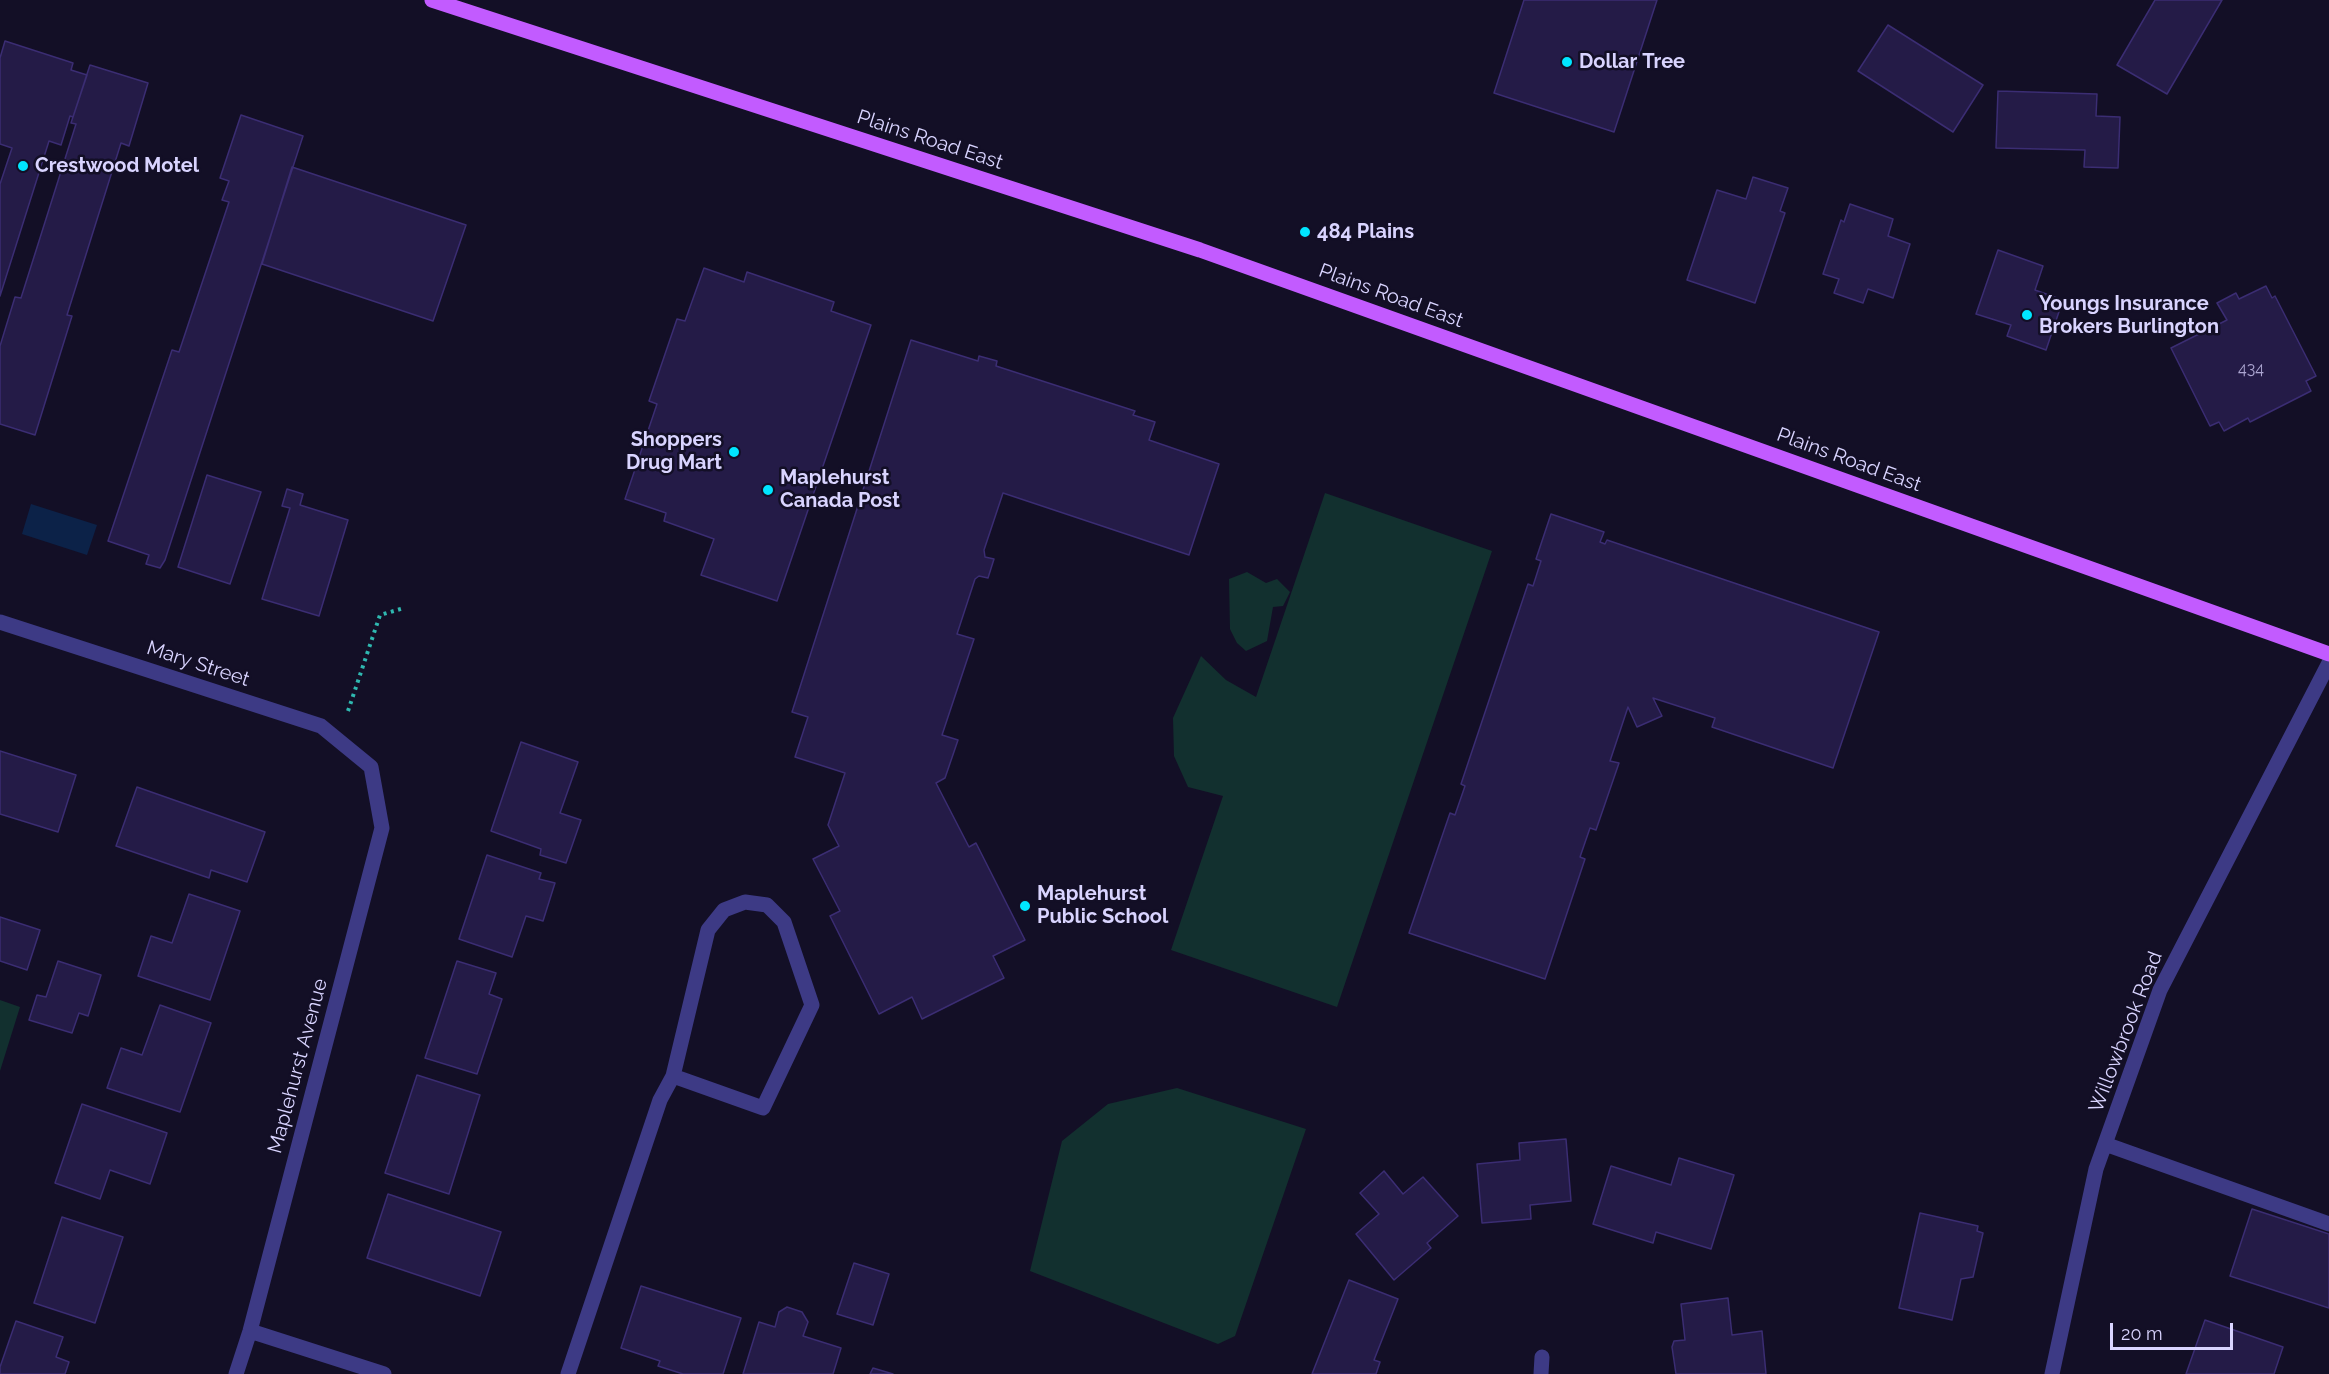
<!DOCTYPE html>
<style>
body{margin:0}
#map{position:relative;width:2329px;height:1374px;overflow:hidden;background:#130f26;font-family:Raleway,sans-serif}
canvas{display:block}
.scale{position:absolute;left:2110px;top:1323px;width:123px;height:27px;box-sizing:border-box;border:3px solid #d9d4ff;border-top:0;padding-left:8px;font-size:18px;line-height:21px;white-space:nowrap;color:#d9d4ff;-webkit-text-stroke:4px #130f26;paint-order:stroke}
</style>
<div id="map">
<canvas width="2329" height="1374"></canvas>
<div class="scale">20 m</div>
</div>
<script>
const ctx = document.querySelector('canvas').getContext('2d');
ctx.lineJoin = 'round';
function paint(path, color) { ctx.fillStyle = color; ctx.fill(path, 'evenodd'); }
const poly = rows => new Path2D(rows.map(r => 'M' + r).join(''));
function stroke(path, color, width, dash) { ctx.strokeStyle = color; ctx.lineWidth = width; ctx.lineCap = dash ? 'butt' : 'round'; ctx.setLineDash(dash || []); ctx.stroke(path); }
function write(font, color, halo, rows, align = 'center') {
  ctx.font = font + ' Raleway,sans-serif'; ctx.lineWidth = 5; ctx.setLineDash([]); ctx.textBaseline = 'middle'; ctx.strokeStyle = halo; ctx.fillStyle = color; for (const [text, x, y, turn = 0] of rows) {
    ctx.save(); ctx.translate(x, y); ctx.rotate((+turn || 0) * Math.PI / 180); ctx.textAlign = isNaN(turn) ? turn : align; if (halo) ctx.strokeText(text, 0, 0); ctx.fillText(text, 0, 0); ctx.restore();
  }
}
const green = poly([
 [1325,493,1492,551,1337,1007,1171,950,1223,796,1188,787,1174,756,1173,718,1201,656,1226,680,1256,697],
 [1247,572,1266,583,1277,579,1290,592,1283,606,1273,607,1267,641,1246,651,1237,643,1230,629,1229,579],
 [0,1000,20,1007,0,1071],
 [1177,1088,1306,1129,1235,1336,1218,1344,1030,1271,1062,1141,1108,1104]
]);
const water = poly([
 [31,504,97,525,87,555,22,534]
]);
const building = poly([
 [1524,0,1657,0,1614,132,1494,93,1524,0],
 [2155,0,2222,0,2167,94,2117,65,2155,0],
 [1888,25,1983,85,1953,132,1858,71,1888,25],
 [5,41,73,63,71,70,87,75,73,117,70,116,61,145,49,141,0,296,0,184,12,148,0,144,0,58,5,41],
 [90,65,148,83,129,146,121,143,67,315,72,316,35,435,0,424,0,346,15,297,21,298,76,124,71,123,90,65],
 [1998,91,2097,94,2096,116,2120,117,2118,168,2084,167,2085,150,1996,148,1998,91],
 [241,115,303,136,165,560,160,568,146,564,149,555,108,541,172,350,179,352,229,202,222,200,229,181,220,178,241,115],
 [292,167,466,225,433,321,262,264,292,167],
 [1753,177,1788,188,1780,211,1785,213,1755,303,1687,280,1717,190,1746,199,1753,177],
 [1850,204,1893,219,1888,236,1910,244,1893,298,1868,289,1863,303,1834,293,1839,279,1823,274,1841,220,1844,222,1850,204],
 [1998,250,2043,266,2035,290,2063,300,2046,350,2007,336,2011,325,1976,314,1998,250],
 [704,268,744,282,747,272,834,302,831,311,871,325,777,601,701,575,714,539,664,521,666,513,625,499,657,404,649,401,677,319,685,321,704,268],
 [2266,286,2272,298,2275,296,2316,376,2306,381,2311,391,2250,422,2248,418,2224,431,2219,422,2210,426,2171,348,2227,320,2217,303,2236,293,2239,299,2266,286],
 [911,340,978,361,979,356,997,361,996,366,1135,411,1133,415,1155,422,1149,440,1219,464,1189,555,1003,493,984,550,985,557,994,559,988,578,979,576,975,579,957,634,974,639,942,735,958,740,945,778,936,783,969,847,976,843,1025,940,993,956,1004,978,922,1019,912,997,879,1014,830,916,840,911,813,859,839,846,828,825,845,773,795,757,808,717,792,712,911,340],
 [207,475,261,492,230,584,178,567,207,475],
 [287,489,303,494,300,505,348,520,319,616,262,599,290,508,282,506,287,489],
 [1551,514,1604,532,1600,542,1605,544,1607,540,1879,632,1833,768,1712,727,1715,718,1653,698,1662,716,1637,727,1628,707,1610,761,1619,763,1596,830,1590,828,1580,857,1585,859,1545,979,1409,933,1450,813,1455,815,1465,786,1461,784,1528,584,1533,586,1541,561,1536,559,1551,514],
 [521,742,578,762,560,813,581,820,566,863,540,855,541,849,491,831,521,742],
 [0,751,76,775,58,832,0,814,0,751],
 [137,787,265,832,247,882,211,870,209,878,116,846,137,787],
 [487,855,541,873,539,879,555,883,543,921,526,916,512,957,459,939,487,855],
 [189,894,240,911,210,1000,138,976,151,936,172,943,189,894],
 [0,917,40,930,27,970,0,961,0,917],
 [58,961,101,975,88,1016,79,1013,72,1033,29,1020,37,995,46,997,58,961],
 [457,961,496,973,489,994,502,999,477,1074,425,1058,457,961],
 [160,1005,211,1023,180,1112,107,1088,121,1048,142,1055,160,1005],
 [417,1075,480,1095,449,1194,385,1173,417,1075],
 [82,1104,167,1133,150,1184,110,1170,100,1199,55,1183,82,1104],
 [1566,1139,1571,1201,1530,1205,1531,1219,1482,1223,1477,1164,1520,1160,1519,1143,1566,1139],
 [1679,1158,1734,1175,1711,1249,1656,1232,1653,1243,1593,1224,1611,1166,1671,1185,1679,1158],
 [1384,1171,1403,1194,1423,1177,1458,1216,1427,1243,1431,1248,1394,1280,1356,1234,1379,1214,1360,1193,1384,1171],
 [388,1194,501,1232,480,1296,367,1258,388,1194],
 [2252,1209,2329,1234,2329,1308,2230,1276,2252,1209],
 [1920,1213,1978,1226,1977,1231,1983,1233,1973,1277,1961,1279,1952,1320,1899,1308,1920,1213],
 [62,1217,123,1237,95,1323,34,1303,62,1217],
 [854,1263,889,1274,873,1325,837,1314,854,1263],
 [1349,1280,1398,1299,1374,1360,1380,1362,1376,1374,1312,1374,1349,1280],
 [641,1286,741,1318,723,1374,683,1374,658,1366,660,1361,621,1348,641,1286],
 [1728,1298,1732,1335,1762,1331,1766,1374,1676,1374,1672,1347,1674,1341,1685,1340,1681,1304,1728,1298],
 [787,1307,802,1312,808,1322,803,1336,841,1348,833,1374,743,1374,759,1322,775,1327,779,1312,787,1307],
 [2205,1320,2283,1347,2274,1374,2186,1374,2205,1320],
 [16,1321,63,1337,56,1357,69,1362,65,1374,0,1374,0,1367,16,1321],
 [873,1368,893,1374,870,1374,873,1368]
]);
const path = poly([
 [348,711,380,615,404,608]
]);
const minor = poly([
 [0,622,321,726,371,767,382,828,250,1331,236,1374],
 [2105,1144,2329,1224],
 [250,1331,384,1374],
 [568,1374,660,1100,673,1076,708,930,724,910,745,902,767,905,784,922,812,1005,763,1108,673,1076],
 [1541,1374,1542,1357],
 [2052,1374,2096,1169,2160,990,2329,663]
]);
const major = poly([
 [432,0,1200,250,2329,654]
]);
const markers = [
 [1567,62,6,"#00e5ff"],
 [23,166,6,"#00e5ff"],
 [1305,232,6,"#00e5ff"],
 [2027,315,6,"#00e5ff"],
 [734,452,6,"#00e5ff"],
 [768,490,6,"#00e5ff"],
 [1025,906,6,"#00e5ff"]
];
const numberNames = [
 ["434",2251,369]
];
const poiNames = [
 ["Dollar Tree",1579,62],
 ["Crestwood Motel",35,166],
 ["484 Plains",1317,232],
 ["Youngs Insurance",2039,304],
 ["Brokers Burlington",2039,327],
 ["Shoppers",722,440,"right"],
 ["Drug Mart",722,463,"right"],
 ["Maplehurst",780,478],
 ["Canada Post",780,501],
 ["Maplehurst",1037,894],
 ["Public School",1037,917]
];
const streetNames = [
 ["Plains Road East",930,140,18],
 ["Plains Road East",1391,296,20],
 ["Plains Road East",1849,460,20],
 ["Mary Street",198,664,18],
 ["Willowbrook Road",2126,1032,-69],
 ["Maplehurst Avenue",298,1066,-75]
];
paint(green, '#12302f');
paint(water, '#0c2248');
paint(building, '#241b47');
stroke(building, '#3b2d73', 1.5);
stroke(path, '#2fb8b0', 4, [3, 4.5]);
stroke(minor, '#3d3a85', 15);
stroke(major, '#c25bff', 15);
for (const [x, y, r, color] of markers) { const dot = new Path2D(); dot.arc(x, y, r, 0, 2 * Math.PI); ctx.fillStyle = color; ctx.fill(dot); stroke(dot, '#130f26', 2); }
write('16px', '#aca6d1', null, numberNames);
write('bold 20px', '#d9d4ff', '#130f26', poiNames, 'left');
write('20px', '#d9d4ff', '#130f26', streetNames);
</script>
